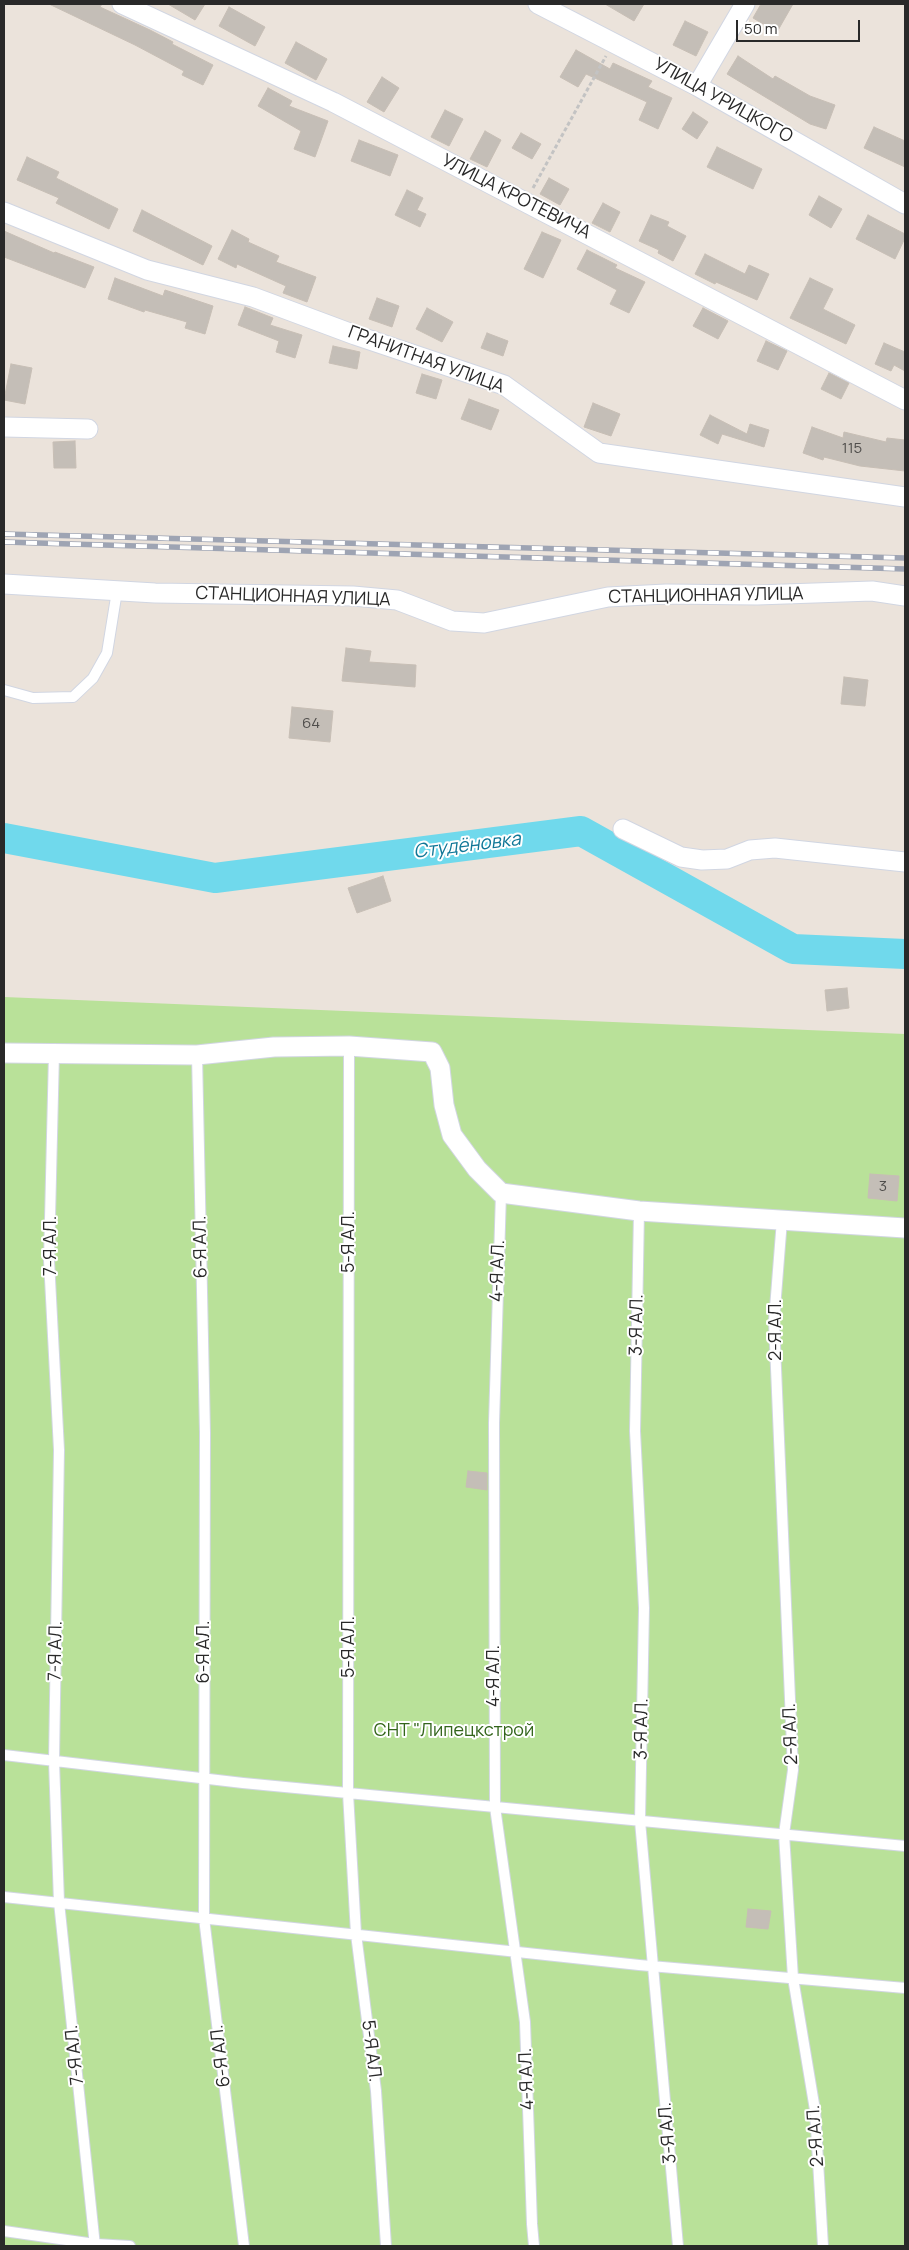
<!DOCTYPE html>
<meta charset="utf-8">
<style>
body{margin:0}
#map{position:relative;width:909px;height:2250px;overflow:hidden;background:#ebe3db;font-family:Manrope,sans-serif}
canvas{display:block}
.frame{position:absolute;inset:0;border:5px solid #292929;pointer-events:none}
.scale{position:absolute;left:736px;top:20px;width:124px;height:22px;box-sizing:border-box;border:2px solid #292929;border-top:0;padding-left:6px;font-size:15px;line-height:18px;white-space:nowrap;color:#292929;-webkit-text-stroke:4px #fff;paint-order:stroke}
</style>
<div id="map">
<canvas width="909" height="2250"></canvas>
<div class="frame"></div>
<div class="scale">50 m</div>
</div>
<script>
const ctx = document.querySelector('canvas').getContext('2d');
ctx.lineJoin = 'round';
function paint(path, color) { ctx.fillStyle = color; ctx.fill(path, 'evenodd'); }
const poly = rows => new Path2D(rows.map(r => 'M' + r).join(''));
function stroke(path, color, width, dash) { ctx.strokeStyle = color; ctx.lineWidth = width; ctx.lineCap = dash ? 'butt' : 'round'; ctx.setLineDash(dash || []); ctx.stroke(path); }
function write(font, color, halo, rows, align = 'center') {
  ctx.font = font + ' Manrope,sans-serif'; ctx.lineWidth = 4; ctx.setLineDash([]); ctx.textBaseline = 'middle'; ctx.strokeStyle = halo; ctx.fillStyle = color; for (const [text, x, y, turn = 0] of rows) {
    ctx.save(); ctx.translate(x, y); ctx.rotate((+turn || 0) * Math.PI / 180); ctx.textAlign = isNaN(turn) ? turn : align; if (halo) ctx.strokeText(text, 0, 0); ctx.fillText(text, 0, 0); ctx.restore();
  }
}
const green = poly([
 [4,997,905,1034,905,2246,4,2246]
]);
const river = poly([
 [4,838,215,878,581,831,793,949,905,954]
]);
const building = poly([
 [49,4,102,4,100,7,150,30,173,42,172,44,213,65,203,85,182,75,184,71,135,45,49,4],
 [168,4,205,4,195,20,168,4],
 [605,4,644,4,634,21,605,4],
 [761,4,793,4,777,32,753,18,761,4],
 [229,7,265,27,255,46,219,26,229,7],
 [685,21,708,32,696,56,673,45,685,21],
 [296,42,327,59,316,80,285,63,296,42],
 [576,50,610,69,613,63,652,81,648,87,672,98,658,129,639,120,647,102,586,74,578,87,560,77,576,50],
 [738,56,773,79,775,76,810,96,835,105,826,129,810,124,727,74,738,56],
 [382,77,399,88,384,112,367,102,382,77],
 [268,88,292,101,289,106,328,121,315,157,294,149,301,131,258,106,268,88],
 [445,110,463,119,449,146,431,137,445,110],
 [693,112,708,122,697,139,682,129,693,112],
 [874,127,905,141,905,167,864,148,874,127],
 [485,131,501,140,487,167,470,159,485,131],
 [521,133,541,144,532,159,512,148,521,133],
 [359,140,398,155,390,176,351,161,359,140],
 [717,147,762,169,753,189,707,167,717,147],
 [27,157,59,172,56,178,118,209,109,229,56,203,59,198,17,180,27,157],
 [549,178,569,189,560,205,540,194,549,178],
 [407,190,423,198,417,210,426,214,420,227,395,215,407,190],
 [819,196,842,209,831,228,809,215,819,196],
 [603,203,620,212,610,232,592,223,603,203],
 [142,210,212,246,203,265,133,231,142,210],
 [651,215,669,222,667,226,686,236,673,261,658,253,659,250,639,241,651,215],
 [868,215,905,234,905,238,895,259,856,239,868,215],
 [232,230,249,239,248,242,279,256,276,262,316,277,307,302,283,293,286,286,237,264,236,268,218,259,232,230],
 [4,231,54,253,55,252,94,267,85,288,4,257,4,231],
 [542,232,561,240,543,278,524,269,542,232],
 [587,250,617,265,615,268,645,282,629,313,610,304,617,290,577,269,587,250],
 [705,254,745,274,749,265,769,274,757,300,716,282,715,284,695,274,705,254],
 [115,278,163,296,165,290,213,306,205,334,185,328,187,322,145,310,144,312,108,299,115,278],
 [810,278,833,289,823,309,855,325,846,344,790,318,810,278],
 [377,298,399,306,392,327,369,319,377,298],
 [245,307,273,318,270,325,302,335,295,358,276,352,279,341,238,325,245,307],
 [427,308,453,322,442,342,416,329,427,308],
 [703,308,728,321,718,339,693,326,703,308],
 [487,333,508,341,503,356,481,348,487,333],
 [766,341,787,351,778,370,757,361,766,341],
 [884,343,905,352,905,371,894,365,891,371,875,364,884,343],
 [333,346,360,352,357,369,329,363,333,346],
 [11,364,32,368,25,404,4,400,11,364],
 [829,373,849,383,841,399,821,389,829,373],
 [422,374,442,380,436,399,416,393,422,374],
 [469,399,499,410,491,430,461,419,469,399],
 [593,403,620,414,611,436,584,427,593,403],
 [710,415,747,434,750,424,769,430,764,447,722,434,718,444,700,435,710,415],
 [812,427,843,438,844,432,886,442,887,438,905,440,905,471,860,466,824,457,823,460,803,453,812,427],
 [75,441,76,468,54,468,53,442,75,441],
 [346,648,371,651,369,662,416,665,415,687,342,681,346,648],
 [844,677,868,680,865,706,841,704,844,677],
 [292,707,333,711,330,742,289,738,292,707],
 [383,876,391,901,357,913,348,888,383,876],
 [847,988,849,1008,827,1011,825,990,847,988],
 [870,1174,899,1176,897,1201,868,1198,870,1174],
 [468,1471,487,1473,487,1490,466,1487,468,1471],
 [748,1909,771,1911,768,1929,746,1927,748,1909]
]);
const path = poly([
 [533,188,606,56]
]);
const lane = poly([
 [4,690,33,698,73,697,93,678,107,653,117,591],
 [349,1046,348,1793,356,1934,376,2091,386,2246],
 [54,1053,49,1260,59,1450,54,1761,59,1902,95,2246],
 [197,1055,205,1433,204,1918,244,2246],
 [501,1193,494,1423,495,1807,525,2022,532,2224,534,2246],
 [639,1211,635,1431,644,1608,640,1821,678,2246],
 [782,1220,774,1321,793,1770,784,1834,793,1978,815,2110,823,2246],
 [4,1755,243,1783,905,1846],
 [4,1897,639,1965,905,1988],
 [4,2231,95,2244,130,2246]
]);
const street = poly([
 [122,4,333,102,905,400],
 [538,4,697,86,905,204],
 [697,86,745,4],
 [4,212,147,270,253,297,355,335,504,385,599,453,905,497],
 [4,427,88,429],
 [4,584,155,593,353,596,397,600,452,621,484,623,608,597,666,594,757,595,872,591,905,596],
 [623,829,681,857,702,860,727,859,750,850,775,848,905,862],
 [4,1053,197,1055,274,1047,349,1046,432,1052,440,1068,444,1105,452,1135,477,1169,501,1193,639,1211,905,1228]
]);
const rail = poly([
 [4,534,905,558],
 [4,542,905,569]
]);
const numberNames = [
 ["115",852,449],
 ["64",311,724],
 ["3",883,1187]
];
const streetNames = [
 ["УЛИЦА УРИЦКОГО",723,101,29],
 ["УЛИЦА КРОТЕВИЧА",516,197,27],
 ["ГРАНИТНАЯ УЛИЦА",426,360,20],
 ["СТАНЦИОННАЯ УЛИЦА",706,596,-1],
 ["СТАНЦИОННАЯ УЛИЦА",293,597,2],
 ["5-Я АЛ.",349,1242,-90],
 ["7-Я АЛ.",51,1246,-90],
 ["6-Я АЛ.",201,1247,-91],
 ["4-Я АЛ.",498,1271,-88],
 ["3-Я АЛ.",637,1325,-89],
 ["2-Я АЛ.",776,1330,-90],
 ["5-Я АЛ.",349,1647,-90],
 ["7-Я АЛ.",56,1651,-89],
 ["6-Я АЛ.",204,1652,-90],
 ["4-Я АЛ.",494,1676,-90],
 ["3-Я АЛ.",642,1729,-89],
 ["2-Я АЛ.",791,1734,-92],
 ["5-Я АЛ.",371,2051,83],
 ["7-Я АЛ.",75,2055,-96],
 ["6-Я АЛ.",221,2056,-97],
 ["4-Я АЛ.",527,2079,-92],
 ["3-Я АЛ.",668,2133,-95],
 ["2-Я АЛ.",816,2136,-94]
];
const parkNames = [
 ["СНТ \"Липецкстрой",454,1731]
];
const waterNames = [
 ["Студёновка",467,846,-7]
];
paint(green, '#b9e199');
stroke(river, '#70d9ec', 30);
paint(building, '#c4beb7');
stroke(building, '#c7beb5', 1);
stroke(lane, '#d1d6e2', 12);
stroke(street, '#d1d6e2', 21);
stroke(path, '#c3c3c3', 3, [4, 2.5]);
stroke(lane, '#fff', 10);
stroke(street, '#fff', 19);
stroke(rail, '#9ea4b3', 5.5);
stroke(rail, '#fff', 4, [11]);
write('15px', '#504e4c', null, numberNames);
write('18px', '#292929', '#fff', streetNames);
write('18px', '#33651b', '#fff', parkNames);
write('italic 19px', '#107797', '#fff', waterNames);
</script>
